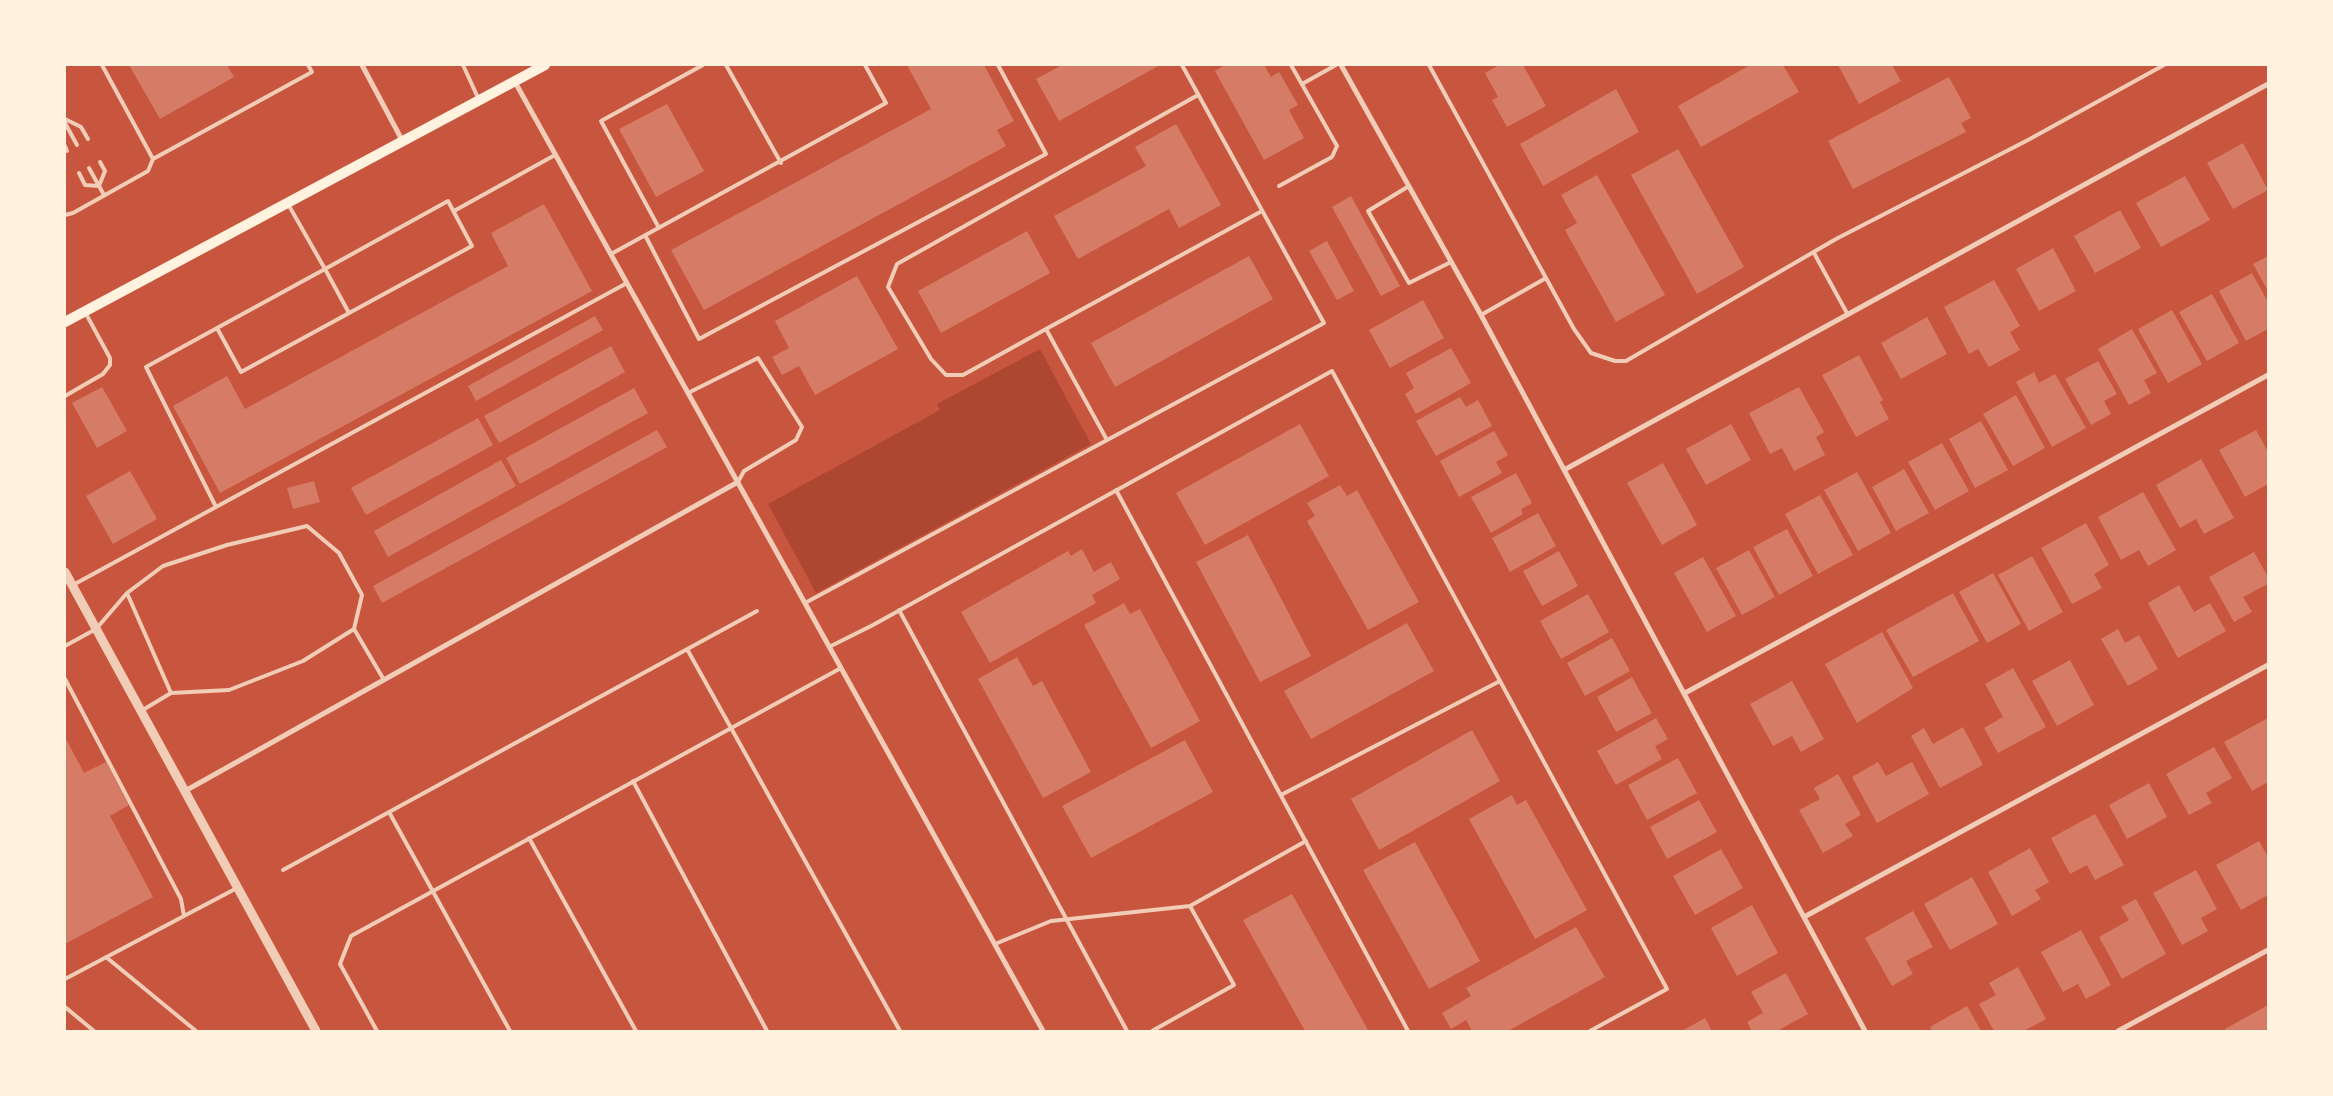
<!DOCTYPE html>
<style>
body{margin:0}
#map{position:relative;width:2333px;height:1096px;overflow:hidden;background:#c8553d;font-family:Figtree,sans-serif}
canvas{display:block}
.frame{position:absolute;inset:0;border:66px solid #fff3e0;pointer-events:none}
</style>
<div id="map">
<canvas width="2333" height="1096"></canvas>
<div class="frame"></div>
</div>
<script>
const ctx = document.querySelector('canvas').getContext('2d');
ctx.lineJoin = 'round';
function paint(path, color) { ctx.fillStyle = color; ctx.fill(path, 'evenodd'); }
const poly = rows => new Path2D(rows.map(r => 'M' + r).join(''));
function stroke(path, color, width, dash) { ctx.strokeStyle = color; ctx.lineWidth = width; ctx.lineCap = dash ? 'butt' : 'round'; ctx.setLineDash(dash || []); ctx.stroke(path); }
const green = poly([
 [1040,349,1091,444,816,593,768,504,940,410,937,404]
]);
const building = poly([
 [129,65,227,65,234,77,160,119],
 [907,65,984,65,1014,121,997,130,1006,146,704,310,671,250,931,109],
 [1062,65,1160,65,1059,121,1036,79],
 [1225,65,1264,65,1271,77,1279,72,1298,105,1289,110,1304,138,1264,160,1215,71],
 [1499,65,1523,65,1546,106,1507,127,1492,100,1498,97,1485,73],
 [1750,65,1783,65,1799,92,1701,147,1678,106],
 [1838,65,1892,65,1901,81,1859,104],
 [1949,77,1971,118,1961,123,1966,132,1853,189,1828,141],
 [1616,89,1639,132,1543,186,1520,144],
 [667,104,704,171,656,197,619,129],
 [1176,124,1221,205,1179,228,1169,209,1078,259,1054,216,1146,166,1135,147],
 [2243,143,2268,190,2233,209,2207,163],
 [1678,149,1744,267,1697,294,1631,175],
 [1597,175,1665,295,1616,322,1565,230,1577,223,1561,195],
 [2185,176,2210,220,2161,247,2136,203],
 [1351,196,1400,286,1381,296,1332,207],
 [544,204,592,291,220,493,173,406,227,376,245,409,508,266,491,233],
 [2120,210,2141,248,2095,273,2074,236],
 [1027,231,1050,273,941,333,918,291],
 [1327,241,1354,291,1337,300,1309,251],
 [2053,248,2076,291,2039,311,2016,269],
 [1249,256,1273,299,1115,387,1091,343],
 [2268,256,2268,291,2253,264],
 [2252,273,2268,302,2268,329,2246,341,2219,291],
 [857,276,898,349,815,395,799,366,782,375,772,357,789,348,775,321],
 [1994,280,2020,326,2010,332,2020,350,1989,367,1978,349,1969,354,1944,307],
 [2212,294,2239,343,2207,361,2179,312],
 [1423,300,1444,338,1390,368,1369,330],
 [2172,310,2202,364,2168,383,2138,329],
 [595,316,603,330,476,401,468,386],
 [1927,317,1947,354,1901,379,1881,343],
 [2132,329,2157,373,2144,380,2151,393,2129,405,2098,349],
 [611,346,625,372,499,443,484,416],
 [1451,348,1471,383,1416,414,1405,394,1414,388,1406,373],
 [1859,355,1883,400,1880,402,1889,419,1856,437,1822,375],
 [2098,361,2117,394,2104,401,2111,414,2091,425,2065,379],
 [2034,372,2039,383,2055,374,2086,428,2052,447,2016,382],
 [102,387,127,431,97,448,72,403],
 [1799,387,1824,432,1816,437,1825,455,1794,471,1782,448,1770,454,1749,413],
 [634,388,648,413,520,484,506,458],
 [2016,395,2045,448,2013,466,1983,414],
 [1460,397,1466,407,1478,400,1492,426,1436,456,1416,421],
 [478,418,493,445,366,515,351,488],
 [1981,421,2008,470,1975,488,1949,439],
 [1300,424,1329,476,1205,545,1176,493],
 [1731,424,1751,460,1706,485,1686,449],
 [657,430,667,447,382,603,373,586],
 [2256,430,2268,452,2268,484,2245,497,2219,450],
 [1494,431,1508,455,1496,462,1502,473,1459,497,1440,461],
 [1942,443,1969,491,1935,510,1908,462],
 [2201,459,2234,518,2204,534,2196,519,2180,528,2156,485],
 [501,460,516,486,388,557,374,531],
 [1663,463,1697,525,1662,545,1627,483],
 [1904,469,1929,513,1896,531,1872,487],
 [130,471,157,519,113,544,86,496],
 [1857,472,1891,533,1858,551,1824,490],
 [1516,473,1532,503,1521,509,1523,514,1491,533,1471,497],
 [314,481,320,502,293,509,287,488],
 [1340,485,1347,496,1357,490,1419,602,1368,630,1307,521,1315,516,1307,503],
 [2143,492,2176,550,2148,566,2139,550,2121,560,2098,517],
 [1820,495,1853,555,1818,574,1785,514],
 [1538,513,1556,546,1510,572,1492,538],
 [2086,523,2109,565,2094,574,2102,588,2072,604,2041,548],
 [1787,529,1813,576,1779,595,1753,547],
 [1248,535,1311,656,1260,682,1196,562],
 [1082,549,1094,572,1111,562,1120,579,1092,595,1096,603,990,663,961,612,1068,551,1071,556],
 [1749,550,1775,597,1742,615,1716,568],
 [1559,551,1578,586,1542,606,1523,571],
 [2254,552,2268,577,2268,584,2243,597,2252,612,2234,622,2209,577],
 [2032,556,2063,612,2029,631,1998,575],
 [1703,557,1736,616,1707,632,1674,573],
 [1993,573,2021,624,1987,643,1959,592],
 [2179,585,2194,612,2210,603,2226,631,2178,658,2148,603],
 [1953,593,1979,641,1913,677,1886,630],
 [1588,594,1609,632,1561,659,1540,621],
 [1124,603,1130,614,1140,609,1200,721,1151,748,1084,625],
 [1407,623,1434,671,1311,739,1284,691],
 [2118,629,2125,643,2139,635,2158,669,2128,686,2101,639],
 [1882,632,1913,688,1857,723,1825,664],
 [1612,638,1630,671,1585,696,1567,663],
 [1017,657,1033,686,1042,681,1091,772,1043,798,978,679],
 [2070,660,2094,705,2057,726,2032,681],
 [2013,668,2046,727,1998,753,1984,728,2003,717,1985,684],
 [1632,677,1652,713,1616,732,1597,697],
 [1792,681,1824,739,1801,752,1792,736,1773,746,1750,704],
 [1656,718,1668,739,1655,746,1662,759,1616,785,1597,751],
 [2268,718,2268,782,2252,791,2224,742],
 [1963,727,1983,765,1940,788,1911,736,1924,728,1933,744],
 [1472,730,1500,781,1379,850,1351,799],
 [65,737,84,773,106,762,129,805,110,816,153,897,65,944],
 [1185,740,1213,792,1091,858,1062,806],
 [2214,747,2232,778,2206,793,2212,803,2189,815,2166,774],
 [1678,758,1697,793,1647,820,1628,785],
 [1878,762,1886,776,1912,762,1929,794,1877,823,1852,777],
 [1838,774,1861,815,1845,824,1853,836,1823,853,1799,810,1820,799,1814,788],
 [2149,783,2167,817,2127,839,2109,805],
 [1512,795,1517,805,1526,800,1587,910,1535,939,1469,819],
 [1699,800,1717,832,1667,859,1650,827],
 [2095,814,2124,865,2095,880,2087,865,2070,874,2051,838],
 [2259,841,2268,857,2268,895,2241,910,2216,865],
 [1415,842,1480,961,1429,989,1363,870],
 [2030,848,2049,882,2035,890,2041,899,2012,916,1988,872],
 [1721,849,1743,888,1695,915,1673,876],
 [2196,870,2217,909,2201,918,2208,931,2182,945,2153,893],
 [1972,877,1998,924,1950,950,1924,904],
 [1292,894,1368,1030,1366,1031,1305,1031,1243,920],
 [2136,899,2166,954,2122,979,2099,937,2129,920,2121,907],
 [1752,905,1778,953,1737,976,1711,928],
 [1913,911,1933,947,1906,961,1913,974,1892,986,1865,938],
 [1576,927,1605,977,1508,1031,1472,1031,1466,1020,1451,1029,1442,1013,1471,996,1466,988],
 [2081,930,2111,985,2086,999,2078,984,2063,992,2041,952],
 [2018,967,2046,1019,2024,1031,1994,1031,1979,1004,1996,995,1989,983],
 [1786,973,1808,1014,1777,1031,1752,1031,1747,1022,1763,1013,1751,992],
 [2268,1005,2268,1031,2227,1031,2225,1029],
 [1967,1006,1981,1031,1932,1031,1930,1027],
 [1705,1018,1712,1031,1682,1031]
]);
const service = poly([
 [102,65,153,159,312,72,308,65],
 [463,65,479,100],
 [726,65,781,163],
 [1429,65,1574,329,1591,353,1615,361,1626,361,1836,239,2028,140,2164,65],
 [1302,84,1336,65],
 [65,119,81,127,88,139],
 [65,123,77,145],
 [65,146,67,151],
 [89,168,104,195],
 [79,173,85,185,99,186],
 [99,186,105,171,100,162],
 [1279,186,1332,157,1337,146,1291,65],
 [1409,186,1368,211,1409,283,1451,262],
 [454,211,555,155],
 [65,215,73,213,148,171,153,159],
 [659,228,601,121,703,65],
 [645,235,699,339,1046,154,998,65],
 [1814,253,1848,315],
 [611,254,886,103,865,65],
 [1481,315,1546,278],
 [217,328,325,269,349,313],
 [1046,329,1262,211],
 [688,393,758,358,802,427,796,440,744,471,738,482],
 [65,396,103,374,110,365,110,358,85,312],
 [1107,440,1046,329,963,375,946,375,931,359,888,287,897,264,1198,95],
 [1116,490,1408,1031],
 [216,507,627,283],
 [73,585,216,507,146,367,217,328,241,372,472,246,448,201,325,269,288,204],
 [127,593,171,693],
 [805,603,1324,323,1182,65],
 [899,610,1127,1031],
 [354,629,384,680],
 [65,646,96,629,127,593,163,566,227,545,307,526,339,553,362,595,354,629,303,661,229,690,171,693,141,711],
 [829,647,873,625,1332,371,1667,989,1590,1031],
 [687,649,900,1031],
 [65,679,181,899,184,916,237,888],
 [633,781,767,1031],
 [1281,795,1500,681],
 [389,812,510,1031],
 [529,838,636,1031],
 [283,870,757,611],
 [995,944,1051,921,1190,906,1306,841],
 [106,957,196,1031],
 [65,979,184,916],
 [65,1007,94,1031],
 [377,1031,340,964,351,936,841,668],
 [1152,1031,1234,985,1190,906]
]);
const minor = poly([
 [362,65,402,140],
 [1341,65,1481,315,1865,1031],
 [515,82,1043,1031],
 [1564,470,2268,84],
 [1685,693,2268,375],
 [185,791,738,482],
 [1804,917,2268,665],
 [2118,1031,2268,950]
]);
const tertiary = poly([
 [65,572,316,1031]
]);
const secondary = poly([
 [65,322,545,65]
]);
paint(green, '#ae4732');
paint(building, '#d67c66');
stroke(service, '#f1ccb7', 4);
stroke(minor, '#f1ccb7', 5);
stroke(tertiary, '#f1ccb7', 9);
stroke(secondary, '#fff3e0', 10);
</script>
